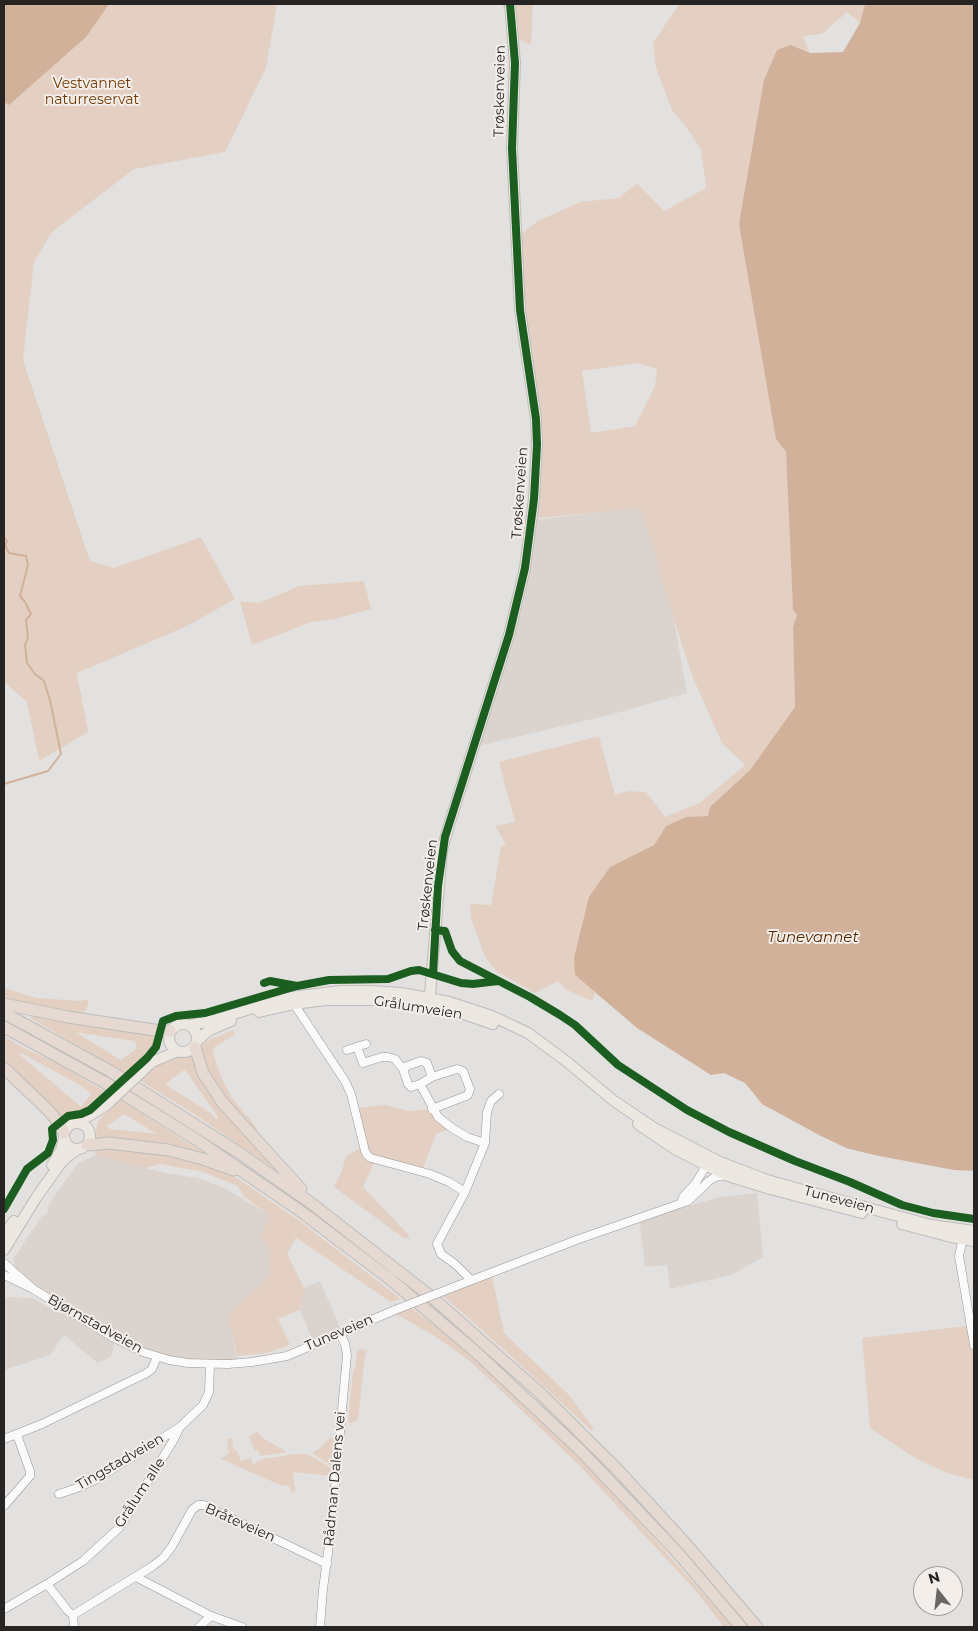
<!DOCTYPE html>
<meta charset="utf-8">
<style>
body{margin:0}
#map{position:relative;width:978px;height:1631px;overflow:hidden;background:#e3e1df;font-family:Montserrat,sans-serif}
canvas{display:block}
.frame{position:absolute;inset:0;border:5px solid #272524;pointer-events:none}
.north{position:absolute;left:913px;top:1566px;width:50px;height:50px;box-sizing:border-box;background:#f3eeea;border:1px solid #a19e9b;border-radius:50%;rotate:344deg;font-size:14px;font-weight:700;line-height:20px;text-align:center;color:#272524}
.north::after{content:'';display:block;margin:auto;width:18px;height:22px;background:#696765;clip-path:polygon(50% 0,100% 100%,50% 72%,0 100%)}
</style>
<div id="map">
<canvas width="978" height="1631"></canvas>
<div class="frame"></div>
<div class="north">N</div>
</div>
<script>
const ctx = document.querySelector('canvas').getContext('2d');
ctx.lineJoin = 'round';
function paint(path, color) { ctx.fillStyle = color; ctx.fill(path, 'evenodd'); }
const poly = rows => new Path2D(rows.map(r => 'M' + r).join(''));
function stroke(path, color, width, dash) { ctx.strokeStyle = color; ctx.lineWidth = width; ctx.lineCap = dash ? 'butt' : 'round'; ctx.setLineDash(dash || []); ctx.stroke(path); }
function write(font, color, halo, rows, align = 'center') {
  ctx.font = font + ' Montserrat,sans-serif'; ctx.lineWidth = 4; ctx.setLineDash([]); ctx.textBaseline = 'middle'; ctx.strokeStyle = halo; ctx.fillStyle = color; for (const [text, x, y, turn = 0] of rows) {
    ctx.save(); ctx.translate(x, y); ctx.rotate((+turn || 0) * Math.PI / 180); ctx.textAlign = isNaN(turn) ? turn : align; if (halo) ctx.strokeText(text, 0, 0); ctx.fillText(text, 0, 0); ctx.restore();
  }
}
const built = poly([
 [641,507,673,617,687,693,613,714,474,747,512,640,524,601,537,520],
 [96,1155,165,1173,198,1178,224,1188,271,1216,269,1249,270,1275,228,1315,238,1364,210,1365,157,1357,116,1339,111,1357,98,1363,64,1335,50,1355,4,1370,4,1297,32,1298,55,1311,72,1313,33,1289,36,1285,14,1268,14,1258,42,1216,47,1214,49,1204,78,1163],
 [757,1193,763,1257,731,1275,670,1289,667,1265,645,1267,640,1225,637,1219,672,1207,685,1207,720,1197],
 [320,1281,342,1332,314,1344,300,1310,304,1288]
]);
const green = poly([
 [4,4,277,4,266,68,225,152,134,169,52,232,34,262,23,360,90,561,114,568,201,537,235,599,187,626,77,673,88,732,39,761,27,702,4,682],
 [501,4,533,4,531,45,514,37,513,23],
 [679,4,865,4,860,23,847,12,822,34,803,36,810,53,791,45,776,439,786,452,793,610,797,614,793,628,795,707,750,770,710,807,708,816,686,817,666,826,654,845,610,867,575,975,595,992,592,1001,565,989,558,981,535,993,497,972,485,957,471,919,470,904,491,905,501,846,506,844,495,826,515,822,499,762,599,736,615,795,629,791,646,792,665,817,700,803,745,765,722,743,693,678,673,617,641,508,540,518,538,515,542,446,536,419,516,238,538,221,580,202,619,198,637,183,664,211,706,188,701,150,689,131,672,110,656,68,653,43],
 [638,363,657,369,655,386,635,426,591,433,582,371],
 [364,581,371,609,335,619,311,622,252,645,240,601,259,603,299,586],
 [4,988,37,998,80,1001,89,999,86,1010,83,1013,69,1013,4,999],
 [32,1014,158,1035,158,1039,150,1051,125,1073,30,1018],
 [75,1032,135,1041,137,1048,121,1060],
 [233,1030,235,1034,213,1048,215,1060,222,1079,232,1098,257,1128,253,1132,224,1099,207,1070,201,1046,207,1041],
 [4,1036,22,1047,60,1065,104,1091,86,1111,69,1114,61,1119,4,1064],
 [21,1053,80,1085,91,1094,82,1106,80,1106,19,1054],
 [192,1054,280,1173,196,1115,139,1080,163,1062,176,1056],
 [184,1070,186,1071,218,1117,217,1119,215,1119,211,1113,166,1085,167,1083],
 [119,1099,216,1161,95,1139,98,1121],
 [124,1114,157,1134,110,1129,107,1126],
 [386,1105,409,1111,432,1109,452,1128,436,1134,422,1171,376,1159,363,1187,408,1234,410,1239,402,1237,334,1187,342,1171,346,1156,364,1146,355,1108],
 [105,1146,146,1150,215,1167,237,1178,301,1222,401,1299,391,1302,292,1235,296,1239,287,1253,304,1288,300,1310,278,1319,290,1345,266,1353,237,1356,228,1315,270,1275,269,1249,260,1237,270,1216,245,1197,238,1186,200,1171,159,1164,146,1168,96,1155,93,1148],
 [491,1272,504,1333,569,1395,594,1429,592,1431,499,1345,443,1296,454,1287],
 [411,1308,440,1329,503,1384,553,1432,613,1493,733,1627,724,1627,696,1591,578,1464,471,1362,436,1337,396,1314],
 [974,1325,974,1480,947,1473,915,1458,870,1428,862,1338],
 [361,1349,367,1351,365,1355,358,1420,351,1423,348,1422,353,1370,355,1369,357,1352],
 [257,1432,266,1440,287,1452,260,1456,258,1450,255,1451,249,1436],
 [331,1437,335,1440,332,1466,312,1453,320,1448],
 [232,1438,233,1448,237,1451,241,1461,251,1458,253,1464,263,1459,295,1454,307,1454,330,1467,332,1469,331,1476,293,1472,295,1492,291,1491,289,1486,280,1485,221,1459,230,1452,228,1450,227,1441,228,1439]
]);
const water = poly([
 [4,4,109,4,86,37,9,105,4,102],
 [865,4,974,4,974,1171,954,1170,874,1155,846,1148,819,1135,762,1104,745,1083,724,1073,711,1075,637,1028,575,975,574,958,589,897,610,867,654,845,666,826,686,817,708,816,710,807,750,770,795,707,793,627,797,615,793,610,786,452,776,439,739,224,764,80,777,50,791,45,810,53,843,52,860,23]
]);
const stream = poly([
 [4,537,7,541,5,545,9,553,26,556,28,565,20,596,25,602,31,614,26,620,28,638,25,645,27,663,35,674,44,681,50,700,61,754,48,771,4,784]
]);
const minor = poly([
 [290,1002,294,1004,345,1081,351,1094,365,1151,367,1155,371,1158,430,1174,449,1182,465,1192],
 [357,1047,363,1063,382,1057,388,1057,395,1059,403,1069],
 [347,1050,366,1044],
 [432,1077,457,1069,463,1071,470,1089,468,1095,466,1096,432,1109],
 [420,1084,411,1087,408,1084,403,1069,407,1066,421,1061,427,1063,432,1077,420,1084,438,1117,452,1128,467,1137,485,1143],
 [681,1203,683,1197,695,1184,706,1166,711,1165],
 [964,1234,959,1256,974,1345],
 [4,1263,32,1288],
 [4,1275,33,1289,116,1339,143,1352,169,1360,188,1363,228,1364,252,1362,287,1356,395,1310],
 [471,1280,455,1264,441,1254,437,1244,465,1192,485,1143,487,1112,491,1101,499,1094],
 [454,1287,579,1239,688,1201,709,1181,715,1177,725,1175],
 [4,1439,42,1424,147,1373,152,1369,157,1357],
 [59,1494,74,1489,95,1480,180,1427],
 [4,1506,30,1476,30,1471,17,1435],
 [136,1577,211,1616,242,1627],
 [47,1584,68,1611,73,1615,153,1566,163,1558,171,1548,192,1510,198,1505,204,1505,327,1564],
 [4,1609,47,1584,83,1561,120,1527,173,1441,180,1427,203,1405,209,1392,210,1365],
 [73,1615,74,1627],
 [199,1627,211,1616],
 [320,1627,323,1589,331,1530,347,1355,345,1344,340,1333]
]);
const major = poly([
 [429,1007,442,850,449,825,509,635,525,568,534,499,537,445,536,419,520,310,512,148,515,63,510,4],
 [259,1012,294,1004,326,1000,374,1000,429,1007,458,1012,493,1024],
 '169 1038a14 14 0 1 1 28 0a14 14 0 1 1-28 0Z',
 [190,1025,215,1020,284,998,341,991,371,991,401,993,449,1002,492,1016,528,1033,566,1061,614,1101,654,1128,720,1162,767,1180,846,1202,931,1225,974,1231],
 [198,1040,208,1031,231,1021],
 [152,1062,178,1051],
 '64 1136a13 13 0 1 1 26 0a13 13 0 1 1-26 0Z',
 [75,1123,89,1116,105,1106],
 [638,1124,675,1149,725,1175,770,1189,862,1213],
 [52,1165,61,1150,64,1139],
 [902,1224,951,1237,974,1241],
 [4,1235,14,1221],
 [4,1250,36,1198,60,1164,67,1157,78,1149]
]);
const highway = poly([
 [4,1004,68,1017,161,1031,170,1031],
 [4,1013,110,1071,238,1152,311,1203,434,1299,539,1392,615,1467,686,1544,757,1627],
 [4,1027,104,1082,197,1140,303,1213,390,1279,478,1354,580,1450,677,1552,741,1627],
 [195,1047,203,1073,222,1102,301,1189],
 [4,1068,49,1111,59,1123,64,1133],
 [87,1145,109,1143,168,1150,203,1159,234,1170]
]);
const minorBridge = poly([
 [395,1310,454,1287]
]);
const majorBridge = poly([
 [105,1106,152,1062]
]);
const cycleway = poly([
 [435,930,445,931,452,951,460,961,530,997,560,1015,575,1025,618,1065,687,1110,729,1132,795,1161,850,1182,902,1205,933,1213,974,1219],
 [433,974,438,886,445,837,509,635,525,568,534,499,537,445,536,419,520,310,512,148,515,63,510,4],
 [264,983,270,981,297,986,329,980,388,979,411,971,419,970,461,983,473,984,498,981],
 [4,1209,27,1169,48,1153,53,1140,52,1129,68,1116,81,1114,90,1110,147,1058,156,1047,163,1021,176,1016,205,1013,297,986]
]);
const parkNames = [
 ["Vestvannet",92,84],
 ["naturreservat",92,100]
];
const streetNames = [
 ["Trøskenveien",500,91,-89],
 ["Trøskenveien",520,493,-86],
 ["Trøskenveien",428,885,-84],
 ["Grålumveien",418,1008,9],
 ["Tuneveien",839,1200,15],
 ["Bjørnstadveien",95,1324,29],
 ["Tuneveien",339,1333,-23],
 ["Tingstadveien",120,1462,-30],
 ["Rådman Dalens vei",335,1479,-85],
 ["Grålum alle",140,1493,-57],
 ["Bråteveien",240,1523,24]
];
const waterNames = [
 ["Tunevannet",813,938]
];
paint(built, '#dad3ce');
paint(green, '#e3d0c2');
paint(water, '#d2b19a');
stroke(stream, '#d2b19a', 2);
stroke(minor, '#989695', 9);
stroke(major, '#bdbdbc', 12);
stroke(highway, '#bdbdbc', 13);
stroke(minor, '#fbfafa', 8);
stroke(major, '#ede7e2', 10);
stroke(highway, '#e5d9d1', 11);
stroke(minorBridge, '#989695', 9, []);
stroke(majorBridge, '#bdbdbc', 12, []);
stroke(minorBridge, '#fbfafa', 8);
stroke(majorBridge, '#ede7e2', 10);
stroke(cycleway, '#1b5e20', 8);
write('14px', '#733a03', '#f3eeea', parkNames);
write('14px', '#272524', '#f3eeea', streetNames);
write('italic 15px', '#532800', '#f3eeea', waterNames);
</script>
